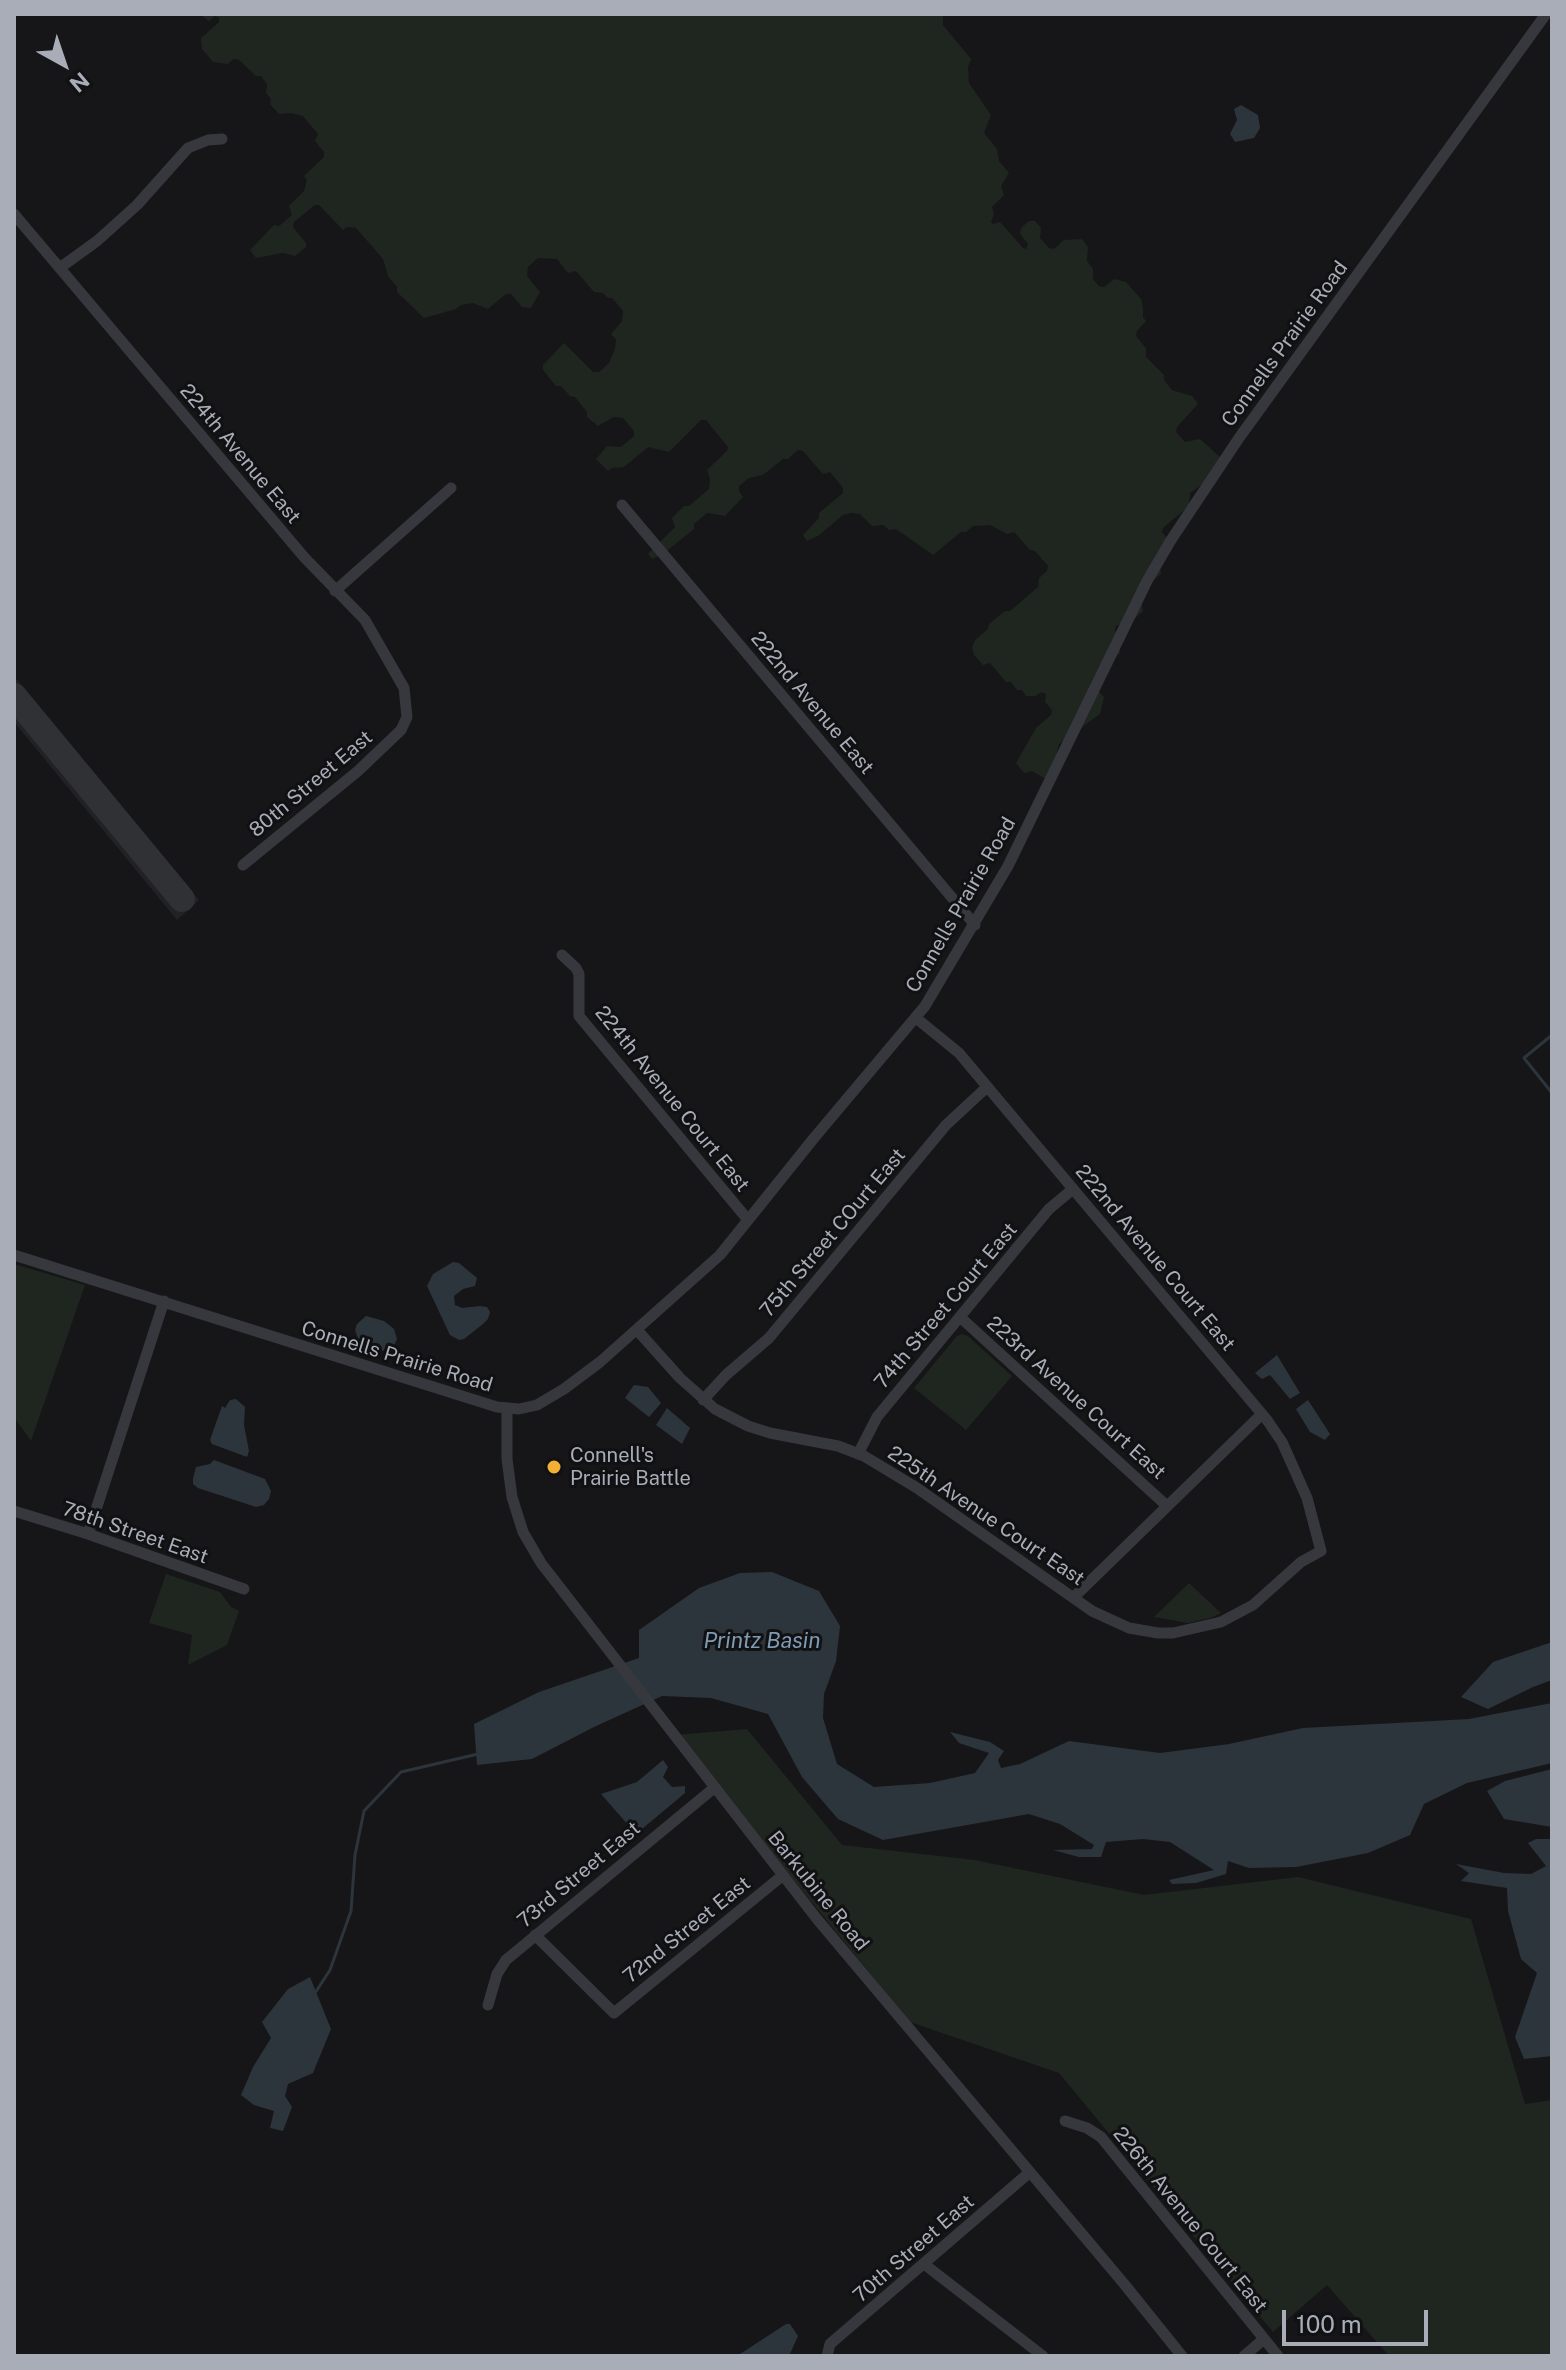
<!DOCTYPE html>
<style>
body{margin:0}
#map{position:relative;width:1566px;height:2370px;overflow:hidden;background:#161618;font-family:"Public Sans",sans-serif}
canvas{display:block}
.frame{position:absolute;inset:0;border:16px solid #a8adb8;pointer-events:none}
.north{position:absolute;left:24px;top:24px;width:80px;height:80px;-webkit-text-stroke:6px #111113;paint-order:stroke;rotate:140deg;font-size:22px;font-weight:700;line-height:32px;text-align:center;color:#a8adb8}
.north::after{content:'';display:block;margin:auto;width:28px;height:36px;background:#a8adb8;clip-path:polygon(50% 0,100% 100%,50% 72%,0 100%)}
.scale{position:absolute;left:1282px;top:2310px;width:146px;height:36px;box-sizing:border-box;border:4px solid #a8adb8;border-top:0;padding-left:10px;font-size:24px;line-height:28px;white-space:nowrap;color:#a8adb8;-webkit-text-stroke:6px #111113;paint-order:stroke}
</style>
<div id="map">
<canvas width="1566" height="2370"></canvas>
<div class="frame"></div>
<div class="north">N</div>
<div class="scale">100 m</div>
</div>
<script>
const ctx = document.querySelector('canvas').getContext('2d');
ctx.lineJoin = 'round';
function paint(path, color) { ctx.fillStyle = color; ctx.fill(path, 'evenodd'); }
const poly = rows => new Path2D(rows.map(r => 'M' + r).join(''));
function stroke(path, color, width, dash) { ctx.strokeStyle = color; ctx.lineWidth = width; ctx.lineCap = dash ? 'butt' : 'round'; ctx.setLineDash(dash || []); ctx.stroke(path); }
function write(font, color, halo, rows, align = 'center') {
  ctx.font = font + ' "Public Sans",sans-serif'; ctx.lineWidth = 6; ctx.setLineDash([]); ctx.textBaseline = 'middle'; ctx.strokeStyle = halo; ctx.fillStyle = color; for (const [text, x, y, turn = 0] of rows) {
    ctx.save(); ctx.translate(x, y); ctx.rotate((+turn || 0) * Math.PI / 180); ctx.textAlign = isNaN(turn) ? turn : align; if (halo) ctx.strokeText(text, 0, 0); ctx.fillText(text, 0, 0); ctx.restore();
  }
}
const built = poly([
 [14,676,199,900,177,920,14,722]
]);
const green = poly([
 [200,14,943,14,943,25,971,59,968,67,969,83,991,115,984,133,997,149,999,161,1009,173,1001,186,1004,195,992,207,994,214,991,222,993,224,1000,222,1023,248,1026,249,1028,244,1020,234,1021,228,1029,221,1035,221,1041,228,1040,238,1049,248,1054,249,1064,240,1082,239,1088,247,1087,261,1093,269,1093,279,1099,286,1104,287,1114,279,1126,282,1141,299,1143,307,1143,317,1146,321,1137,331,1136,336,1146,348,1146,357,1164,375,1164,380,1172,390,1192,396,1198,404,1177,427,1176,432,1185,442,1200,439,1220,457,1208,480,1190,493,1189,506,1163,528,1162,532,1167,538,1158,554,1161,574,1140,591,1143,611,1133,620,1116,626,1115,630,1120,653,1112,659,1095,687,1104,697,1100,714,1059,744,1052,772,1044,778,1032,771,1024,773,1016,763,1036,728,1051,715,1052,710,1045,702,1046,694,1041,692,1036,696,1026,696,1022,690,1017,690,1011,682,1006,682,990,663,983,665,974,655,972,647,975,640,988,629,989,624,1005,611,1010,611,1038,587,1039,578,1047,571,1048,566,1035,551,1030,550,1014,532,1007,534,990,525,973,526,966,532,961,532,933,555,896,529,889,530,883,525,872,526,860,514,851,513,843,515,818,536,807,541,803,535,819,518,819,513,843,493,843,488,830,472,823,474,803,451,798,450,788,459,783,459,763,475,749,478,739,486,739,491,743,497,725,516,707,513,694,524,694,529,664,553,652,559,648,554,675,527,672,518,684,506,689,506,709,489,710,479,707,470,727,451,728,447,706,420,701,420,669,452,648,447,624,467,612,468,608,471,596,459,607,446,621,447,634,436,634,431,623,418,614,417,598,426,587,417,587,412,575,397,570,396,561,386,556,386,543,370,543,365,564,343,593,372,599,372,609,363,615,349,616,340,611,334,622,321,623,311,612,298,608,298,603,293,594,292,576,271,568,273,557,259,538,258,528,267,527,276,540,292,531,308,522,307,511,294,506,294,488,309,473,303,461,305,456,309,424,318,397,292,397,287,388,276,383,259,356,228,347,227,343,230,319,205,315,205,294,222,293,227,306,243,306,247,295,256,283,253,256,258,250,250,274,225,279,226,292,215,289,206,304,191,307,180,304,176,324,157,324,152,315,141,318,134,303,116,291,113,279,114,270,104,271,99,266,93,267,84,261,76,256,76,238,59,233,59,228,64,213,62,202,49,201,38,219,22,219,18,215,16,209,21],
 [14,1264,85,1285,31,1441,14,1417],
 [962,1334,968,1336,1012,1376,966,1430,914,1388,957,1336],
 [166,1574,220,1592,231,1607,239,1611,227,1645,188,1665,192,1635,149,1623],
 [1189,1583,1221,1613,1210,1618,1188,1623,1154,1617],
 [747,1729,842,1845,975,1860,1144,1895,1298,1877,1471,1919,1525,2104,1552,2100,1552,2356,1389,2356,1327,2285,1273,2332,1059,2073,910,2022,675,1735]
]);
const water = poly([
 [1241,105,1258,115,1260,128,1254,138,1235,142,1230,134,1237,120,1234,109],
 [453,1262,459,1263,477,1278,475,1286,463,1289,454,1296,455,1305,462,1308,480,1306,487,1307,490,1312,488,1319,483,1324,464,1339,459,1340,450,1335,427,1286,433,1274],
 [366,1316,384,1321,394,1329,397,1339,394,1346,382,1351,359,1341,355,1330,357,1324],
 [1277,1355,1300,1393,1290,1399,1270,1375,1262,1379,1255,1373],
 [634,1385,648,1387,661,1403,649,1417,625,1398],
 [236,1399,245,1407,244,1425,249,1451,247,1457,212,1444,210,1440,222,1406,225,1408,230,1400],
 [1308,1400,1330,1434,1325,1440,1310,1432,1296,1409],
 [667,1408,690,1428,682,1444,656,1425],
 [214,1460,265,1479,271,1491,269,1499,264,1505,256,1507,198,1488,193,1484,193,1479,196,1467,210,1464],
 [772,1572,819,1591,840,1626,836,1661,824,1694,823,1718,837,1764,874,1787,930,1783,975,1773,989,1753,959,1743,950,1732,990,1742,1004,1751,998,1760,1001,1768,1020,1764,1069,1741,1160,1753,1229,1744,1303,1728,1469,1719,1552,1703,1552,1763,1467,1783,1424,1804,1410,1835,1368,1853,1296,1867,1249,1868,1228,1861,1226,1874,1196,1883,1172,1884,1169,1880,1214,1870,1170,1842,1143,1839,1106,1842,1101,1857,1079,1857,1053,1850,1092,1849,1094,1845,1060,1824,1029,1814,883,1840,838,1819,802,1777,768,1714,711,1698,662,1696,594,1727,532,1759,477,1765,474,1724,539,1692,639,1658,639,1630,699,1588,740,1573],
 [1552,1642,1552,1680,1533,1687,1488,1709,1461,1697,1493,1662],
 [663,1760,668,1767,663,1777,672,1787,685,1786,685,1793,636,1834,601,1794,637,1782],
 [1552,1769,1552,1827,1504,1819,1487,1791,1505,1781],
 [1536,1839,1552,1839,1552,2056,1524,2059,1515,2037,1537,1973,1521,1959,1508,1911,1507,1888,1461,1881,1469,1873,1456,1864,1504,1873,1531,1874,1546,1866,1528,1843],
 [310,1977,331,2029,313,2073,288,2084,285,2096,292,2107,283,2131,270,2128,274,2111,254,2105,241,2095,253,2067,271,2038,262,2022,288,1989],
 [786,2324,790,2324,798,2336,789,2356,737,2356]
]);
const stream = poly([
 [1552,1035,1524,1058,1552,1093],
 [315,1993,330,1970,351,1911,355,1855,364,1811,401,1772,478,1754]
]);
const taxiway = poly([
 [14,696,182,899]
]);
const street = poly([
 [14,214,304,557,365,620,404,688,407,717,401,730,358,771,243,865],
 [61,267,97,241,137,205,188,148,208,140,222,139],
 [622,505,975,925],
 [335,591,451,488],
 [562,955,576,968,579,974,579,1016,748,1220],
 [14,1255,497,1407,519,1409,537,1405,564,1389,600,1362,720,1255,814,1138,925,1006,1008,866,1147,581,1171,540,1239,438,1546,14],
 [960,1317,1167,1506],
 [637,1330,680,1378,715,1409,748,1426,770,1433,838,1446,864,1456,917,1488,1092,1611,1129,1628,1158,1633,1173,1633,1221,1622,1253,1605,1301,1562,1321,1551,1307,1498,1282,1442,1267,1420,959,1053,916,1018],
 [703,1400,726,1375,769,1338,946,1125,987,1087],
 [507,1408,507,1459,512,1497,523,1532,541,1563,817,1919,1125,2285,1182,2356],
 [858,1454,877,1417,1049,1209,1073,1189],
 [14,1511,88,1534,244,1589],
 [88,1534,164,1301],
 [1074,1597,1262,1414],
 [535,1935,614,2013,782,1876],
 [488,2005,497,1974,506,1960,714,1788],
 [1065,2121,1087,2128,1101,2137,1278,2356],
 [924,2264,1043,2356],
 [827,2356,830,2344,1030,2172],
 [1244,2356,1264,2339]
]);
const markers = [
 [554,1467,8,"#f2b134"]
];
const streetNames = [
 ["Connells Prairie Road",1285,344,-54],
 ["224th Avenue East",240,454,50],
 ["222nd Avenue East",812,703,50],
 ["80th Street East",311,784,-40],
 ["Connells Prairie Road",961,905,-60],
 ["224th Avenue Court East",672,1099,51],
 ["75th Street COurt East",833,1233,-50],
 ["222nd Avenue Court East",1155,1258,50],
 ["74th Street Court East",946,1306,-50],
 ["Connells Prairie Road",397,1357,17],
 ["223rd Avenue Court East",1076,1398,42],
 ["225th Avenue Court East",986,1516,34],
 ["78th Street East",135,1533,19],
 ["73rd Street East",579,1875,-40],
 ["Barkubine Road",818,1891,51],
 ["72nd Street East",687,1930,-39],
 ["226th Avenue Court East",1190,2220,51],
 ["70th Street East",914,2249,-41]
];
const poiNames = [
 ["Connell's",570,1456],
 ["Prairie Battle",570,1479]
];
const waterNames = [
 ["Printz Basin",762,1641]
];
paint(built, '#222225');
paint(green, '#1e261f');
paint(water, '#2c353c');
stroke(stream, '#2c353c', 3);
stroke(taxiway, '#303135', 26);
stroke(street, '#37383d', 11);
for (const [x, y, r, color] of markers) { const dot = new Path2D(); dot.arc(x, y, r, 0, 2 * Math.PI); ctx.fillStyle = color; ctx.fill(dot); stroke(dot, '#111113', 3); }
write('20px', '#a8adb8', '#111113', streetNames);
write('20px', '#a8adb8', '#111113', poiNames, 'left');
write('italic 22px', '#7f9bb3', '#111113', waterNames);
</script>
